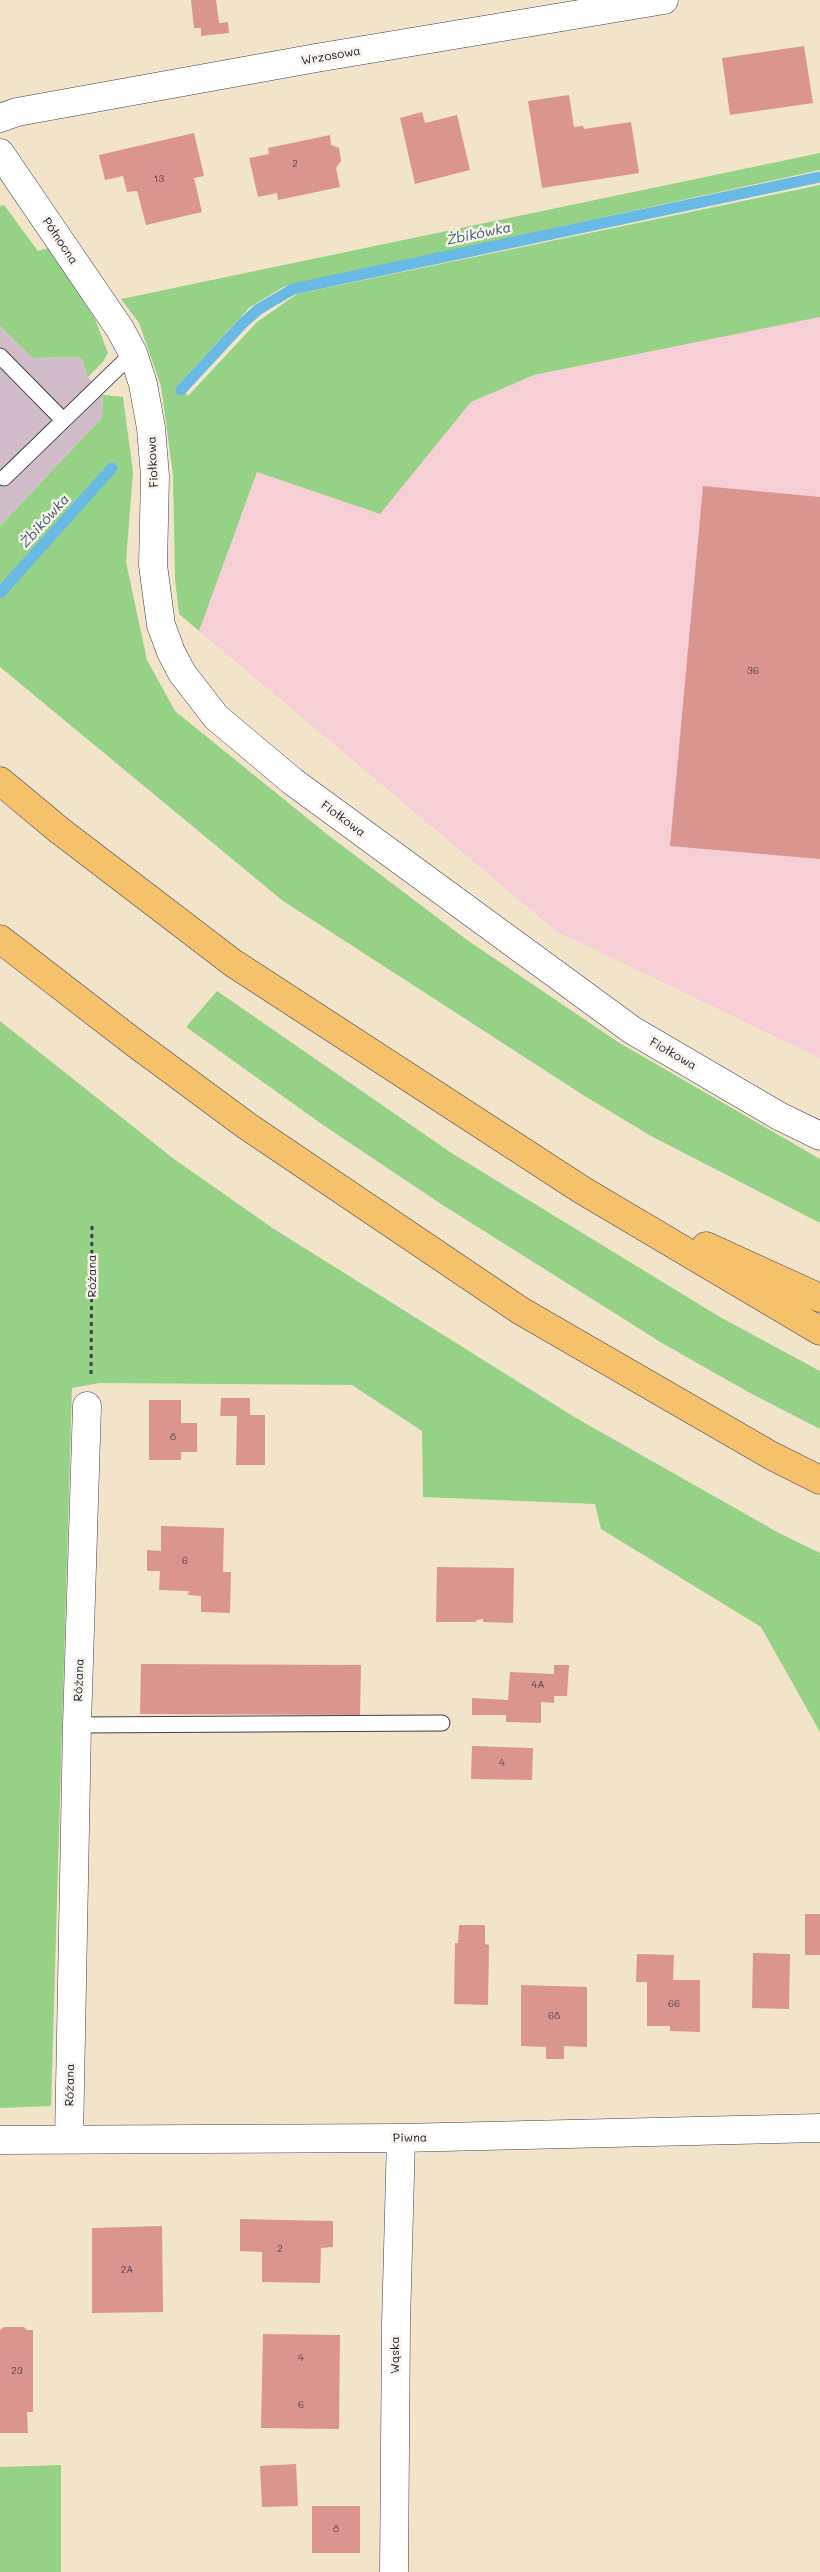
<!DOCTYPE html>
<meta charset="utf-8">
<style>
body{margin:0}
canvas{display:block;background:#f2e4c9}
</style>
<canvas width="820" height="2572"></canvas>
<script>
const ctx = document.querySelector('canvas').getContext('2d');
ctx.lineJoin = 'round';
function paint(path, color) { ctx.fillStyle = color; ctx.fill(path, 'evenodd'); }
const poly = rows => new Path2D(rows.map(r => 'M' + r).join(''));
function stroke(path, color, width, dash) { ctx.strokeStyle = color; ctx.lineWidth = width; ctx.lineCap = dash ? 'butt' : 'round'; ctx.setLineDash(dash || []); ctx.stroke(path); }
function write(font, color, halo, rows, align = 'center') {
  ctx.font = font + ' Mali,sans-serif'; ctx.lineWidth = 5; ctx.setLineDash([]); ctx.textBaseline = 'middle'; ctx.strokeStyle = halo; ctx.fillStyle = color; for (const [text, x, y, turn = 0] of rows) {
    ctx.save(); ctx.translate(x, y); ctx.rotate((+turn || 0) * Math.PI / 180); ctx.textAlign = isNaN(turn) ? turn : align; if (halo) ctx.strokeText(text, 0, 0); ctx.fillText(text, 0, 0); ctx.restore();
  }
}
const built = poly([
 [820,317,820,1058,556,931,199,631,257,472,380,514,471,402,534,375]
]);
const industrial = poly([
 [0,326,33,358,81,357,88,377,103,395,102,418,0,526]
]);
const green = poly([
 [820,153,820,170,283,287,249,308,179,384,188,396,257,322,297,294,820,185,820,317,534,375,471,402,380,514,257,472,199,631,179,614,175,580,173,475,161,386,139,323,121,299],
 [4,205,38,251,49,248,95,319,108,353,103,362,88,377,81,357,33,358,0,326,0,206],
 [103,395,123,397,133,472,126,562,147,660,175,711,328,835,467,940,618,1042,820,1159,820,1223,651,1136,583,1095,283,901,0,667,0,526,102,418],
 [217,991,453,1154,720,1317,820,1371,820,1429,750,1393,662,1343,441,1204,323,1125,186,1027],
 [0,1021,174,1159,274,1229,576,1418,779,1533,820,1553,820,1732,761,1627,601,1529,595,1504,423,1497,422,1431,352,1385,100,1383,72,1388,51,2106,0,2108],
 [61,2465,61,2572,0,2572,0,2467]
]);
const stream = poly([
 [181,390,243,323,259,309,293,289,820,177],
 [0,593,112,468]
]);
const building = poly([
 [191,0,216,0,219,23,228,22,229,33,201,36,201,28,194,28],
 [804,46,813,103,730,115,722,58],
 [569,95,574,127,583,126,584,129,631,122,639,173,542,188,528,101],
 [422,112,425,123,457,115,470,170,415,184,400,118],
 [194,133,204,176,194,178,202,212,146,225,137,191,127,192,123,176,105,180,99,155],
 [330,135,331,145,339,148,341,161,336,168,340,187,278,200,277,193,258,197,249,158,269,154,268,148],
 [703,486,820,497,820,859,670,846],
 [221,1398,250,1398,250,1415,265,1415,265,1465,236,1465,237,1416,220,1416],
 [149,1400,181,1400,181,1423,197,1423,197,1452,181,1452,181,1460,149,1460],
 [161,1526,224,1528,223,1572,231,1572,230,1613,201,1612,201,1596,188,1595,189,1591,159,1590,160,1571,147,1571,147,1550,161,1551],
 [437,1567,514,1568,513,1623,483,1622,483,1619,476,1620,476,1622,436,1622],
 [141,1664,361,1665,360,1715,140,1714],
 [554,1665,569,1665,567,1696,554,1696,554,1703,541,1702,541,1723,506,1722,506,1715,472,1715,472,1698,508,1700,510,1672,554,1674],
 [472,1746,533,1748,532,1780,471,1779],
 [805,1914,820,1914,820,1955,805,1955],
 [459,1925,485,1925,485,1944,489,1945,488,2005,454,2004,455,1943,458,1943],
 [753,1953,790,1954,789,2009,752,2008],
 [637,1954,674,1955,673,1980,700,1980,700,2032,670,2031,670,2026,647,2026,647,1982,636,1982],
 [521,1985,587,1987,587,2047,564,2046,564,2059,546,2059,546,2047,521,2046],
 [240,2219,333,2221,333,2247,321,2248,320,2283,262,2282,262,2252,240,2251],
 [162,2226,163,2312,92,2313,92,2228],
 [4,2327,24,2327,27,2330,33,2330,33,2412,27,2412,28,2433,0,2433,0,2330],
 [263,2334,340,2335,339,2429,261,2428],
 [296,2464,298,2506,262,2507,260,2466],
 [312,2506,360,2506,360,2553,312,2553]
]);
const path = poly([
 [91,1374,92,1222]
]);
const lane = poly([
 [0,356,63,420],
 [4,478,133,353],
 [77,1725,442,1723]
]);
const street = poly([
 [0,118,17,112,316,58,664,0],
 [0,153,120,329,133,353,143,384,151,428,155,476,153,565,161,625,171,652,182,673,216,717,292,781,632,1030,779,1116,820,1136],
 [69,2139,77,1725,87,1406],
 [0,2140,401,2138,820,2128],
 [394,2572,396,2324,401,2138]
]);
const highway = poly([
 [0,781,59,830,233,963,582,1190,820,1331],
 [0,939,132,1041,247,1126,521,1311,772,1456,820,1480],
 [706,1246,820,1298]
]);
const numberNames = [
 ["2",295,164],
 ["13",159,179],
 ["36",753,671],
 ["8",173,1437],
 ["6",185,1561],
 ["4A",538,1685],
 ["4",502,1763],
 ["66",674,2004],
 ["68",554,2016],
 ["2",280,2249],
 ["2A",127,2270],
 ["4",301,2358],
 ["23",17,2371],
 ["6",301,2405],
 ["8",336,2529]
];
const streetNames = [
 ["Wrzosowa",331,56,-10],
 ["Północna",60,241,56],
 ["Fiołkowa",153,462,-93],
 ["Fiołkowa",343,819,36],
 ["Fiołkowa",673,1054,30],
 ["Różana",92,1276,-90],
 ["Różana",79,1680,-88],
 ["Różana",70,2085,-89],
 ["Piwna",410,2138,-1],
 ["Wąska",395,2355,-90]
];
const waterNames = [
 ["Żbikówka",479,234,-12],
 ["Żbikówka",45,521,-48]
];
paint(built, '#f6cfd6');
paint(industrial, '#d1bdc9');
paint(green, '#96d286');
stroke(stream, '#68bae4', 11);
paint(building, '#da958e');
stroke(lane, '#413f50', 17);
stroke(street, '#413f50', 29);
stroke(highway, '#413f50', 29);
stroke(path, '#413f50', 3, [4, 4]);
stroke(lane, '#fff', 15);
stroke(street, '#fff', 28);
stroke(highway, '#f6c16b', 28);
write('10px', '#503f50', null, numberNames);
write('12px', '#22223b', '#f7f3e8', streetNames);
write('italic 14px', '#3a5776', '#f7f3e8', waterNames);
</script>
